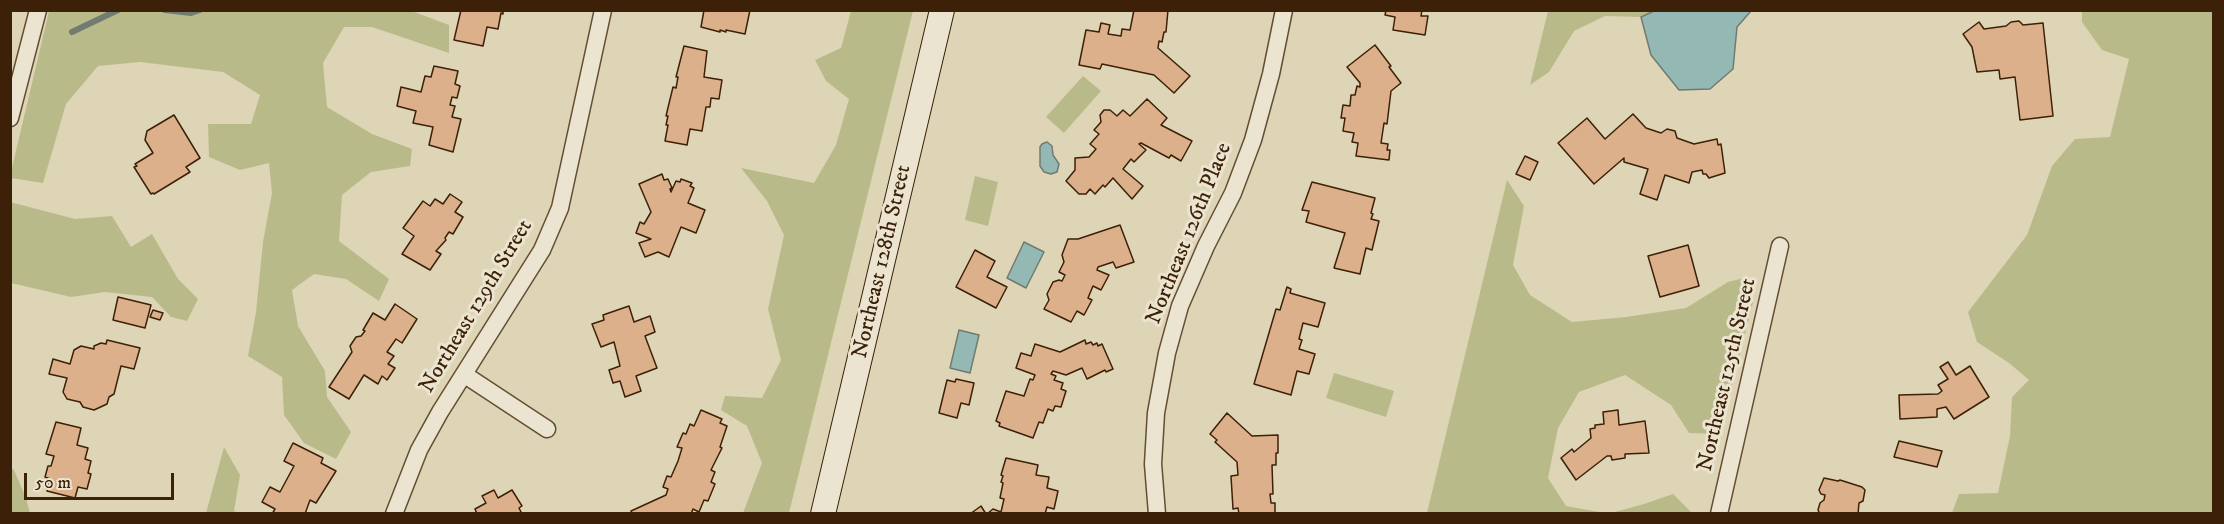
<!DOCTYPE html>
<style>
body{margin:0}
#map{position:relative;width:2224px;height:524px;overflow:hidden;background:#ded5b6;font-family:"IM FELL DW Pica",serif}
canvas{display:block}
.frame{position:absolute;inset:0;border:12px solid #3c2007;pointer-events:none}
.scale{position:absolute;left:24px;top:473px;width:150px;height:27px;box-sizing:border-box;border:3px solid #3c2007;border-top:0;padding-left:8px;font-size:18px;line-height:21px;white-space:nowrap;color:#3c2007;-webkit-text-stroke:4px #eae4d0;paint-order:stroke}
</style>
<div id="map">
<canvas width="2224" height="524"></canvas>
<div class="frame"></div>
<div class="scale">50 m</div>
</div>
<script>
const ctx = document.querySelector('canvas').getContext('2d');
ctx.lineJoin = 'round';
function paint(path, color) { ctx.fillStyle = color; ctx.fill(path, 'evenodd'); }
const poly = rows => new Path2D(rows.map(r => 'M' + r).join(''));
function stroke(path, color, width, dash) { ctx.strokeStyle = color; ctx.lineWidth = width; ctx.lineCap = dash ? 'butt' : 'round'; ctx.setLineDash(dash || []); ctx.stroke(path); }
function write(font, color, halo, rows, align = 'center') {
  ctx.font = font + ' "IM FELL DW Pica",serif'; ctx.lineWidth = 6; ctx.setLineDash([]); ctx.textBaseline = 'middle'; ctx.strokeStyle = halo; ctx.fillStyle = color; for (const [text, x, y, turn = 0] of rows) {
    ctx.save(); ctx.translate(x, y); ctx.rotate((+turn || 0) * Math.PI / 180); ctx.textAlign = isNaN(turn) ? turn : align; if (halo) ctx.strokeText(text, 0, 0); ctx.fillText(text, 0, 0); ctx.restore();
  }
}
const green = poly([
 [409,10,449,25,449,53,372,27,344,27,323,63,327,107,372,134,412,149,410,166,371,172,342,195,339,241,389,279,379,301,346,279,314,274,292,290,298,326,325,371,327,397,351,432,336,459,304,443,284,415,282,377,248,356,256,312,263,242,272,193,269,163,240,170,209,157,208,124,251,124,260,95,223,72,140,62,98,66,66,104,43,183,11,178,11,172,49,11],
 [851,11,913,11,789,513,743,513,762,463,747,426,721,410,725,396,762,398,781,360,768,309,784,235,767,201,741,168,814,183,836,145,849,99,826,81,815,60,841,48],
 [1548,11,1654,11,1641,17,1605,16,1574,31,1549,72,1530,85],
 [2082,11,2213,11,2213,513,1952,513,1959,494,1998,493,2010,436,2012,397,2029,380,2009,363,1977,342,1968,312,2027,235,2052,166,2075,139,2110,137,2129,59,2102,50,2082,22],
 [1083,76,1101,91,1064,133,1046,117],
 [975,176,998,182,988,226,965,220],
 [1507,180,1524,206,1513,265,1530,295,1572,322,1626,317,1686,308,1728,282,1748,277,1753,303,1719,434,1689,433,1671,405,1625,375,1579,392,1558,428,1548,478,1566,506,1605,513,1427,513],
 [10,202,75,219,112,216,131,247,152,234,178,279,198,299,187,321,171,317,152,297,105,292,71,297,11,283],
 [1334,373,1394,391,1386,417,1326,398],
 [224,447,240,475,234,511,238,513,206,513],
 [10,467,14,470,26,498,30,513,11,513],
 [1673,494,1692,513,1611,513,1644,504]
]);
const water = poly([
 [1654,11,1751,11,1737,27,1733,69,1710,89,1679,90,1651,55,1641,17,1654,11],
 [1047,142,1052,146,1053,155,1059,164,1057,172,1051,174,1044,172,1040,166,1040,147,1042,144,1047,142],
 [1024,242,1044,252,1026,288,1007,278,1024,242],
 [959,330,979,335,970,373,950,368,959,330]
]);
const stream = poly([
 [165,10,191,13,200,10],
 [72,32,118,10]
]);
const building = poly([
 [461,10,503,10,503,14,501,13,498,29,487,27,483,46,454,40,461,10],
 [704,10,750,10,745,34,726,30,726,32,720,30,720,32,701,27,704,10],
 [1134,10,1168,10,1166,32,1164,32,1162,42,1159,41,1158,48,1190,76,1174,93,1154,75,1102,64,1100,69,1079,65,1086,30,1099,32,1101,23,1110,25,1108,34,1121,36,1122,29,1130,30,1134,10],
 [1386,10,1422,10,1421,16,1428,16,1425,35,1393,30,1395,17,1385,15,1386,10],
 [2019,21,2023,25,2043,23,2053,116,2020,120,2015,77,2000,79,1999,70,1977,72,1972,47,1963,34,1979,22,1984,29,2006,26,2011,22,2019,21],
 [1375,45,1391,66,1389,67,1401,83,1391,91,1387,124,1384,123,1381,143,1388,144,1387,150,1390,150,1389,160,1356,156,1358,143,1352,142,1354,133,1343,131,1345,118,1341,118,1343,105,1350,106,1351,95,1355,95,1357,86,1360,87,1360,83,1347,67,1375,45],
 [684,46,707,51,704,77,722,80,719,99,711,98,710,107,706,107,702,131,690,129,687,145,665,141,668,125,666,125,668,116,666,116,673,87,676,88,678,77,676,77,684,46],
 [434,66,458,71,455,84,460,86,457,98,452,97,450,105,455,106,452,117,461,119,453,152,429,145,433,127,413,123,416,111,397,106,401,87,421,92,425,76,431,77,434,66],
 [1147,99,1167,118,1161,125,1192,141,1181,161,1171,155,1169,158,1141,143,1139,144,1146,150,1134,162,1131,159,1123,169,1143,186,1132,199,1113,178,1105,187,1103,185,1095,194,1090,189,1086,194,1079,194,1066,181,1075,170,1075,158,1089,157,1096,149,1090,144,1099,134,1094,130,1101,122,1100,115,1104,110,1110,110,1117,116,1123,110,1130,116,1147,99],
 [1633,114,1646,128,1661,133,1667,129,1675,131,1677,138,1694,144,1717,139,1718,145,1721,144,1725,173,1709,178,1706,174,1703,174,1702,170,1692,172,1689,183,1665,175,1657,200,1640,194,1648,169,1624,162,1624,158,1594,184,1558,143,1587,118,1605,139,1633,114],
 [174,115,200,158,186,167,190,172,154,194,153,193,151,194,134,167,137,166,135,164,153,153,145,140,147,131,174,115],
 [1525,156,1538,162,1530,180,1516,174,1525,156],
 [662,174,664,180,668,179,672,188,670,189,671,192,676,181,680,182,681,179,692,183,690,186,694,188,688,203,705,210,696,233,681,227,669,257,658,252,645,257,639,243,651,239,636,233,640,222,644,224,651,212,639,184,662,174],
 [1312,182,1375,198,1371,213,1373,214,1371,219,1379,221,1372,250,1366,248,1360,274,1334,268,1345,233,1306,222,1309,211,1302,210,1312,182],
 [450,194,462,202,455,212,463,217,453,234,449,232,445,238,446,240,436,251,441,254,430,270,402,254,414,236,403,228,423,201,430,206,435,199,443,204,450,194],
 [1120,225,1134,262,1116,268,1113,262,1098,267,1097,270,1109,275,1101,290,1093,286,1088,298,1092,300,1084,315,1077,311,1071,322,1044,309,1049,300,1047,294,1053,282,1059,280,1062,281,1065,275,1059,272,1064,262,1062,255,1068,239,1078,239,1120,225],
 [1688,245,1699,286,1660,297,1648,256,1688,245],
 [975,250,995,261,987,277,1007,287,996,308,956,287,975,250],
 [1287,287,1291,289,1290,293,1325,303,1318,327,1303,323,1299,339,1302,340,1299,349,1315,354,1309,374,1297,371,1291,395,1254,384,1276,309,1280,310,1287,287],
 [118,297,151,305,145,328,113,320,118,297],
 [395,304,417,319,402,343,396,339,387,352,394,356,388,364,395,368,387,380,382,376,378,384,364,375,349,399,329,387,352,352,350,346,356,337,361,336,365,331,363,330,373,313,385,320,395,304],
 [629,306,634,322,650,316,655,332,645,336,657,368,636,376,641,391,625,397,620,381,613,383,609,370,620,366,614,342,601,347,592,324,604,320,603,315,629,306],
 [153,310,163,313,160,320,150,317,153,310],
 [107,340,140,348,134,369,121,366,114,394,109,397,107,404,94,410,83,407,80,402,67,399,63,392,67,378,49,374,53,359,70,364,74,350,81,346,94,349,94,346,101,343,106,344,107,340],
 [1085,340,1086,344,1091,342,1093,345,1097,343,1098,346,1102,344,1113,369,1106,372,1105,370,1087,379,1082,368,1066,375,1053,371,1051,374,1056,376,1054,380,1063,383,1061,389,1066,391,1061,407,1055,406,1053,411,1048,409,1043,423,1039,422,1033,438,999,426,1000,423,996,421,1006,391,1024,396,1030,379,1033,380,1035,375,1016,368,1021,353,1031,356,1035,344,1060,352,1085,340],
 [1948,362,1956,375,1970,366,1989,397,1954,419,1946,407,1937,409,1937,417,1900,419,1899,395,1938,394,1942,391,1938,385,1948,379,1940,367,1948,362],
 [956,379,974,383,969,405,961,403,957,418,939,413,947,380,955,382,956,379],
 [701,410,722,419,720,423,727,426,720,447,722,448,711,470,715,472,711,482,715,484,708,501,704,500,699,512,693,509,691,514,632,514,631,511,666,495,668,489,663,487,667,476,671,477,678,461,682,448,677,447,683,433,686,434,690,424,694,426,701,410],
 [1618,410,1619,425,1645,421,1649,453,1625,454,1625,458,1612,460,1611,456,1607,456,1576,480,1561,458,1572,449,1574,452,1591,438,1590,429,1595,428,1595,425,1604,424,1603,412,1618,410],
 [1227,413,1252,436,1278,435,1278,453,1276,453,1276,465,1272,465,1273,494,1270,494,1271,503,1275,503,1275,514,1239,514,1238,508,1233,509,1231,476,1238,475,1237,462,1215,442,1217,440,1210,434,1227,413],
 [56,422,81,428,77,445,88,448,85,459,91,461,88,473,91,474,87,489,78,487,75,498,47,491,50,479,45,477,48,466,51,466,54,456,46,454,56,422],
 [1899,441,1942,451,1937,467,1894,457,1899,441],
 [293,443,323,458,321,463,336,471,316,503,310,500,305,514,272,514,275,509,262,502,270,487,280,492,294,466,284,461,293,443],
 [1006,458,1038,465,1036,475,1049,477,1047,488,1058,491,1054,509,1047,507,1045,514,987,514,993,509,1001,512,1004,499,1000,498,1003,483,1001,482,1003,476,1001,475,1006,458],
 [1824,478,1838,481,1840,480,1862,487,1865,490,1863,501,1859,503,1858,514,1820,514,1818,510,1820,503,1824,500,1825,495,1821,494,1819,490,1824,478],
 [494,490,498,498,512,490,522,506,519,508,522,514,477,514,475,509,486,503,482,496,494,490],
 [981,506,986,514,970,514,981,506]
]);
const street = poly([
 [10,118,38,10],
 [465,375,547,429],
 [394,514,419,450,440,412,542,250,560,208,603,10],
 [1157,514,1153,464,1156,413,1167,353,1180,306,1206,246,1233,193,1253,140,1271,74,1284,10],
 [1719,514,1780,246]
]);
const secondary = poly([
 [823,514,942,10]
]);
const streetNames = [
 ["Northeast 126th Place",1190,234,-68],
 ["Northeast 128th Street",883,262,-77],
 ["Northeast 129th Street",477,307,-59],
 ["Northeast 125th Street",1728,375,-77]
];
paint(green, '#b8bb89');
paint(water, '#94b8b4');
stroke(water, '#717b6f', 1.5);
stroke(stream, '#717b6f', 6);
paint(building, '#dcb08a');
stroke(building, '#3c2007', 1.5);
stroke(street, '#644d33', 19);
stroke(secondary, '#3c2007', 26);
stroke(street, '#eae4d0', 16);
stroke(secondary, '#eae4d0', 24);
write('22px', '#3c2007', '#eae4d0', streetNames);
</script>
